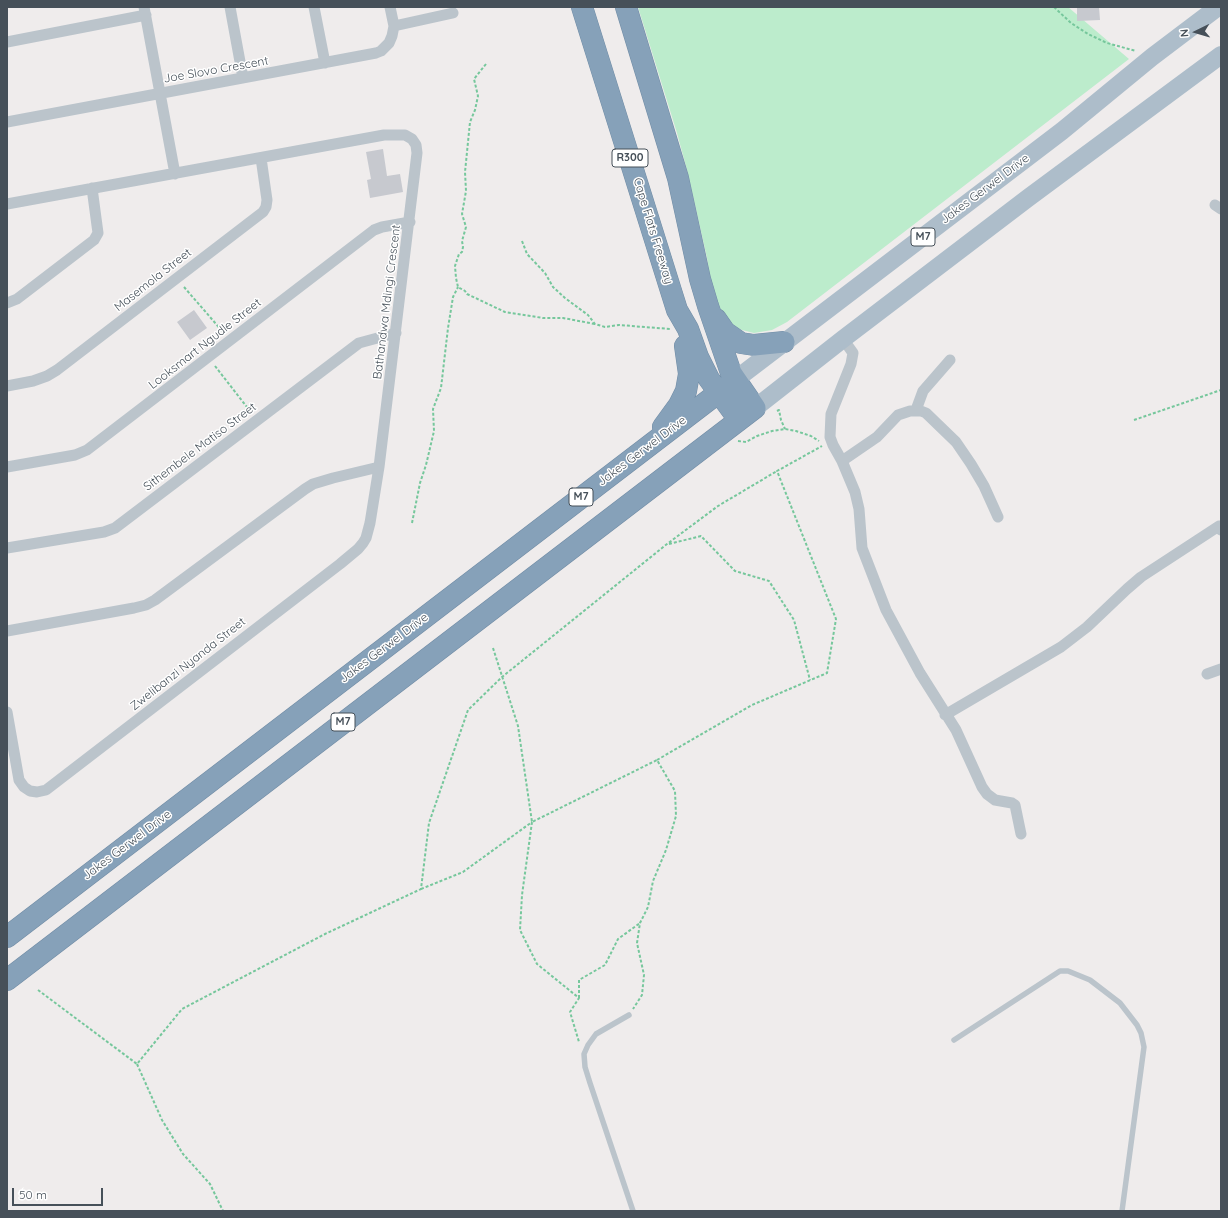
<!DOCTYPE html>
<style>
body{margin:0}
#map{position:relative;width:1228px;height:1218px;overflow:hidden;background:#efecec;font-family:Quicksand,sans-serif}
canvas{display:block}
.frame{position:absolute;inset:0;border:8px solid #465059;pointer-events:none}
.north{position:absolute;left:1176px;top:12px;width:40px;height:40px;-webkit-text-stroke:3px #fff;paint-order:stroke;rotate:265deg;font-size:11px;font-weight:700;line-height:16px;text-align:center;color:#465059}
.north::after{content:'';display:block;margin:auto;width:14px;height:18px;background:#465059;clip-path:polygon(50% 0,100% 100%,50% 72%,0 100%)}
.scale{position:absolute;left:12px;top:1188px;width:91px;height:18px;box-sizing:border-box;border:2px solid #465059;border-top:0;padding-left:5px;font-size:12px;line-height:14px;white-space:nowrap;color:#465059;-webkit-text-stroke:3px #fff;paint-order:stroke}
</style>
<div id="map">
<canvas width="1228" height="1218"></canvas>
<div class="frame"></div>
<div class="north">N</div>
<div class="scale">50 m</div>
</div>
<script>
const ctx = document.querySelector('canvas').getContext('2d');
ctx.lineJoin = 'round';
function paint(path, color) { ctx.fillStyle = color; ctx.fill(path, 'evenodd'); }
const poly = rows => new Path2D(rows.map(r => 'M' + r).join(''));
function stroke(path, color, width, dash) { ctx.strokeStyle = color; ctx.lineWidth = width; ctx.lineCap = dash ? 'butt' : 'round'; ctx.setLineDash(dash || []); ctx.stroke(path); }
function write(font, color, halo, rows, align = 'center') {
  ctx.font = font + ' Quicksand,sans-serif'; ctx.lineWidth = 3; ctx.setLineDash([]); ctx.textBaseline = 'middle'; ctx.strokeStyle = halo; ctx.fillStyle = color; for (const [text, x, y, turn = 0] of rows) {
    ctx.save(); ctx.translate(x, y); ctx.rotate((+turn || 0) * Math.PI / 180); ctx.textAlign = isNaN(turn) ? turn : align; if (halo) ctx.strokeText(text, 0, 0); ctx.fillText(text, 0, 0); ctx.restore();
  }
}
const green = poly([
 [638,7,1068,7,1129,59,787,322,772,330,754,333,738,329,725,319,713,298,707,258,687,170,677,133]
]);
const building = poly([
 [1077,7,1099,7,1100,20,1077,21],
 [383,149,387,176,400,174,403,192,370,198,367,180,371,179,366,152],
 [194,310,207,328,190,340,177,322]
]);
const path = poly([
 [1054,7,1071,23,1088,34,1107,43,1136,51],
 [486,64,474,79,478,96,475,110,470,122,465,172,466,191,462,214,466,227,462,241,463,247,462,252,459,254,455,266,456,278,458,287,465,291,467,294,505,312,543,318,563,318,595,324],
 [522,241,527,254,545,273,553,287,565,298,588,315,595,324,605,327,619,325,670,329],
 [184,287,223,332],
 [215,366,250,411],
 [777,411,779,410,781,420,785,429],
 [1134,420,1221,390],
 [738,441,746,442,757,436,772,431,785,429,796,431,811,436,819,441],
 [412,523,420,483,426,465,434,431,433,409,441,388,448,328,453,297,458,287],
 [669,544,701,536,735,571,769,581,794,620,810,680],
 [493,648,518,726,532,822,657,760,675,791,676,816,666,850,653,881,648,907,640,923,637,943,644,975,642,995,633,1009],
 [657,760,752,705,827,673,836,619,777,471,822,446],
 [532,822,522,895,520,930,537,964,579,998,570,1012,579,1042],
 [421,889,463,872,532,822],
 [38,990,137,1064,182,1009,325,934,421,889,429,823,468,710,502,677,667,544,718,506,777,471],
 [579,998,579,980,605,965,618,939,640,923],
 [137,1064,162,1120,183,1154,210,1184,223,1211]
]);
const lane = poly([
 [629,1015,596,1034,588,1045,584,1054,585,1067,590,1083,633,1211],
 [954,1040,1060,971,1068,971,1090,980,1120,1003,1137,1025,1141,1033,1144,1047,1122,1211]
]);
const street = poly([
 [144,7,175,174],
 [230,7,243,78],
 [314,7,325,63],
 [394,26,453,13],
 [7,42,146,15],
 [7,122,376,53,381,51,389,43,392,36,394,26,390,7],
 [7,204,384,135,405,135,412,139,416,145,417,153,379,467,370,523,366,538,363,543,358,549,340,564,46,790,37,792,30,791,24,787,19,780,7,712],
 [1215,205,1221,209],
 [7,303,17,299,94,240,98,233,92,188],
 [843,339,853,353,851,364,831,414,830,437,833,445,842,461,855,492,859,509,862,548,886,610,920,673,956,730,982,787,987,794,995,800,1012,803,1015,805,1021,834],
 [7,386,33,381,47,376,57,370,263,212,266,207,267,200,261,158],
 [916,410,923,391,950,360],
 [842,461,877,437,898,415,910,411,921,411,926,413,956,442,971,464,984,486,998,517],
 [7,467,75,455,87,450,374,230,382,227,410,222],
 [7,548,104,532,115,528,359,343,396,333],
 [7,631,134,608,146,605,155,600,305,489,313,484,333,478,379,467],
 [1207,674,1221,669],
 [945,715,1061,647,1087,627,1127,589,1141,577,1219,526,1221,530]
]);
const primary = poly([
 [735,380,1062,131,1152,57,1218,7],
 [755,408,843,339,1028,198,1221,55]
]);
const highway = poly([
 [582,7,677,310,688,329,698,357,709,379,739,420],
 [716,319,725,332,741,343,754,345,784,342],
 [663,427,679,405,686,391,689,374,685,346],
 [7,937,735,380],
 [7,980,755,408,731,373,708,306,700,279,678,178,626,7]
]);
const shields = [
 [630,158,36],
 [923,237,24],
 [581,497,24],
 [343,722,24]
];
const shieldNames = [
 ["R300",630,158],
 ["M7",923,237],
 ["M7",581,497],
 ["M7",343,722]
];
const streetNames = [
 ["Joe Slovo Crescent",216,70,-10],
 ["Jakes Gerwel Drive",985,189,-37],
 ["Cape Flats Freeway",653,231,73],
 ["Masemola Street",153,280,-38],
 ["Bathandwa Mdingi Crescent",387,302,-83],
 ["Looksmart Ngudle Street",205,344,-38],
 ["Sithembele Matiso Street",200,447,-37],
 ["Jakes Gerwel Drive",642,451,-37],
 ["Jakes Gerwel Drive",384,648,-37],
 ["Zwelibanzi Nyanda Street",188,664,-38],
 ["Jakes Gerwel Drive",127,845,-37]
];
paint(green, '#bceccc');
paint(building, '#c7c9cf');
stroke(highway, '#718ca5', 22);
stroke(path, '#76c79c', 2, [3, 2]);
stroke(lane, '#bbc4cb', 5.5);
stroke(street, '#bbc4cb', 11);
stroke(primary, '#adbdca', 18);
stroke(highway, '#86a1b9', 21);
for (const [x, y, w] of shields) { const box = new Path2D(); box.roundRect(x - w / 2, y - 9, w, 18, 3); ctx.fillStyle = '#fff'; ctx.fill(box); stroke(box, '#465059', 1); }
write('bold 11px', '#465059', null, shieldNames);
write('12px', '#465059', '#fff', streetNames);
</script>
